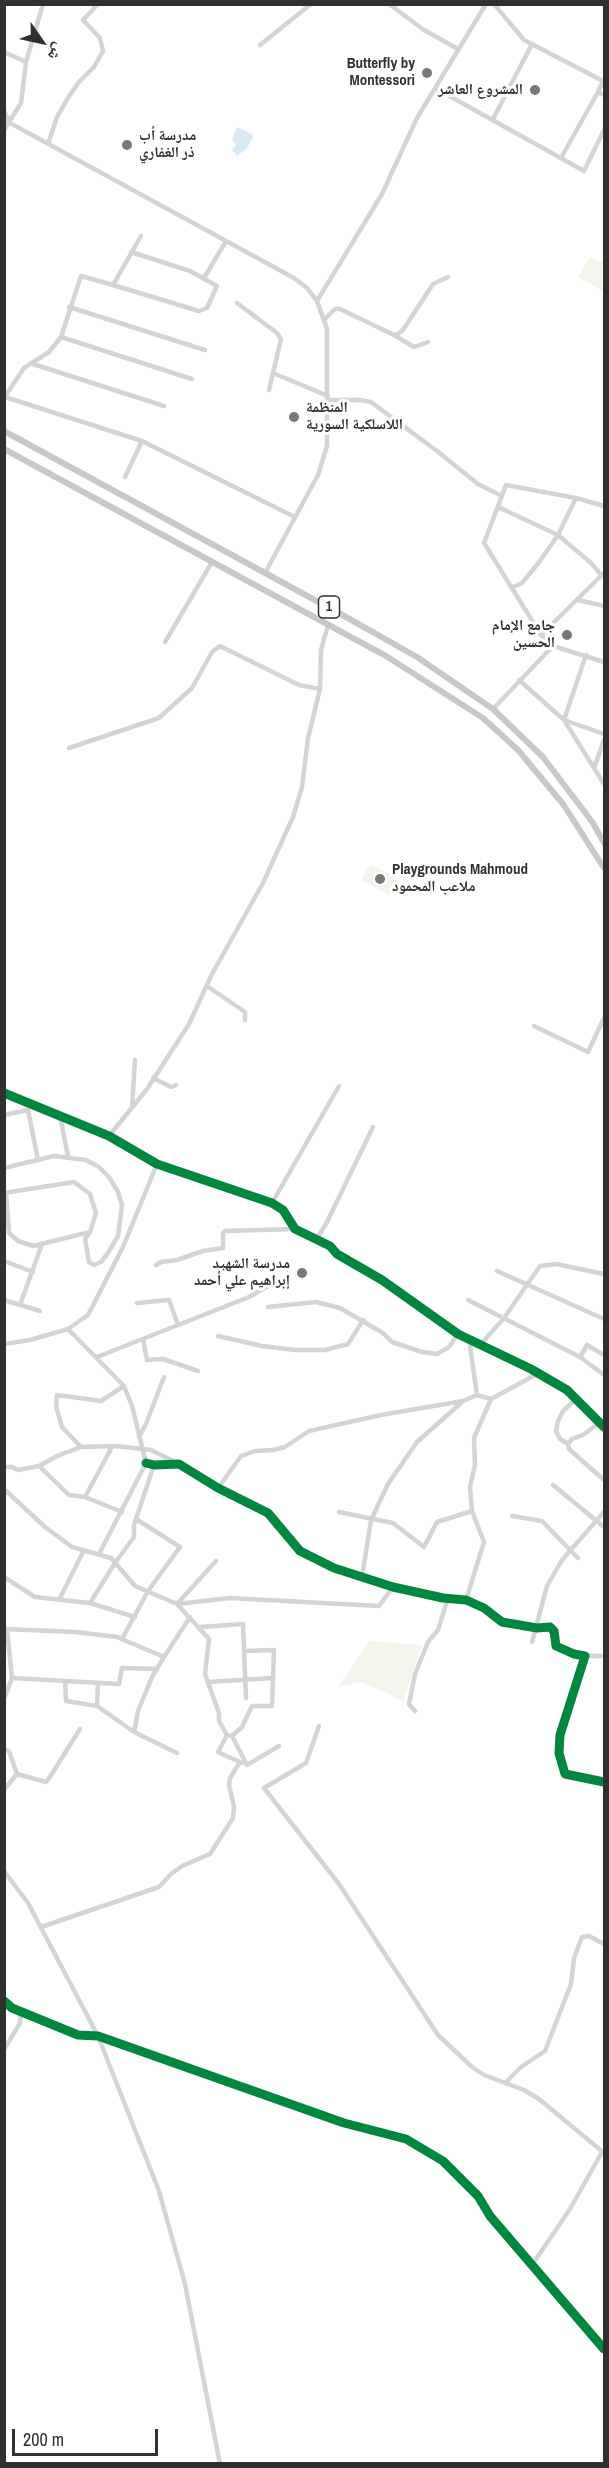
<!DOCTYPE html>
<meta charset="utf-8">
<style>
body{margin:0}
#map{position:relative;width:609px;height:2468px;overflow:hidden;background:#fff;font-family:"Archivo Narrow","Noto Naskh Arabic",sans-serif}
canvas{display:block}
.frame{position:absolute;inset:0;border:6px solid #303030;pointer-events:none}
.north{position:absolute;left:12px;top:12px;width:60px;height:60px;-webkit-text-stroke:4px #fff;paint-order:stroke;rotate:124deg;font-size:16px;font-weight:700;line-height:24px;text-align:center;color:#303030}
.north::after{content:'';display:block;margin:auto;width:21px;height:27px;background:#303030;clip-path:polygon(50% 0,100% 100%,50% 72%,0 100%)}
.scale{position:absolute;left:12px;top:2429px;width:146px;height:27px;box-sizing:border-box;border:3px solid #303030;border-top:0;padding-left:8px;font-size:18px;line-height:21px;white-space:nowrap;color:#303030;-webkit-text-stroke:4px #fff;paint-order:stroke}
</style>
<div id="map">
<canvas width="609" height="2468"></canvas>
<div class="frame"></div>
<div class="north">ش</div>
<div class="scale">200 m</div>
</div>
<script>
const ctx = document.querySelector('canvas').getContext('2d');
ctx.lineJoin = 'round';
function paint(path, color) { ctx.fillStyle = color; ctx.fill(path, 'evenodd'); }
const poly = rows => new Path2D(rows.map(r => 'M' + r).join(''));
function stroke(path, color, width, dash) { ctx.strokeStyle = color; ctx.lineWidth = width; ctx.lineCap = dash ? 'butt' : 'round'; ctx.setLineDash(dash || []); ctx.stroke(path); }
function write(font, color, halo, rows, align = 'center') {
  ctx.font = font + ' "Archivo Narrow","Noto Naskh Arabic",sans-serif'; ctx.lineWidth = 6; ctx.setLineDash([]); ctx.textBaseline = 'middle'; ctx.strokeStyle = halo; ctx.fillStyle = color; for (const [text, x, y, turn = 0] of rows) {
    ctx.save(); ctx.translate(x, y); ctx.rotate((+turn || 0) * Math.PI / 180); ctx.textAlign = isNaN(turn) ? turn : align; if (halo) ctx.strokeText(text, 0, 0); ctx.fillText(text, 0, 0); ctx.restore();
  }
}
const green = poly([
 [590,257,604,263,604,292,578,277],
 [370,864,399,879,390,895,361,880],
 [369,1641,422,1645,403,1701,362,1682,338,1687]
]);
const water = poly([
 [237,127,252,134,253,138,247,148,237,156,232,150,236,144,232,140]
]);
const minor = poly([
 [389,4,424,30,458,49],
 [494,4,524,40,603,81,598,92,604,95],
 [260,45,311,4],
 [4,52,26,62],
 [435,88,584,171,604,130],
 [4,111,10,123,294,278,307,288,317,301,327,329,327,446,318,475,265,573],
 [493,119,532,44],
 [4,130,21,103,26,62,43,4],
 [48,144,57,117,68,98,78,83,94,67,103,51,100,38,83,20,98,4],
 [561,158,598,92],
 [204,278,226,241],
 [113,285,199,311,207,308,217,286,190,271,131,252],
 [317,301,382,194,417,118,486,4],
 [237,303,277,333,281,339,269,390],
 [69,307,205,350],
 [325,319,335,309,340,309,394,335,398,334,403,330,433,284,448,277],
 [394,335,414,347,428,342],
 [61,337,192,379],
 [33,364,164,406],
 [273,373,328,396],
 [5,397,142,441,295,517],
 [4,398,24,368,49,352,61,337,81,276,113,285,141,236],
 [328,400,360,400,371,402,437,451,478,484,502,496],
 [125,477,142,441],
 [498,507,558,535,591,563,602,576],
 [513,587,522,583,540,561,558,535,576,498],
 [578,600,604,606],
 [541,635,604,573],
 [165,642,212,562],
 [553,646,604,662],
 [586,655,564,720,604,734],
 [519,680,564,720,604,784],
 [493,709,553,646,541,635,484,543,506,485,576,498,604,506],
 [69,748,159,718,192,688,212,652,220,646,299,685,320,689],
 [594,768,604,740],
 [207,986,245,1012,245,1020],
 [534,1026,588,1052,604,1018],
 [153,1078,171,1087,176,1085],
 [4,1093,109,1136,157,1164,272,1203,283,1210,295,1229,330,1246,337,1254,382,1280,458,1334,531,1369,567,1390,604,1427],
 [132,1107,135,1060],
 [28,1110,38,1160],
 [4,1115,28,1110],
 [60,1116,68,1156],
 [109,1136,147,1089,189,1024,212,974,263,883,293,817,302,787,308,738,320,689,321,650,328,625],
 [4,1168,54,1156,86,1160,99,1167,109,1177,118,1192,122,1205,118,1236,108,1253,101,1262,94,1265,89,1262,85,1239,90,1232],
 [4,1193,74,1182,90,1194,96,1213,90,1232,33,1246,18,1241,9,1233,6,1193],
 [272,1203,339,1086],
 [316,1240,327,1222,373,1127],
 [4,1261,33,1272],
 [156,1265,161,1262,177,1260,203,1251,223,1248,223,1233,225,1231,295,1229],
 [497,1271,604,1319],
 [4,1300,40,1311],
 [468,1300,580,1357,604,1375],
 [137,1303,169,1300,178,1325],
 [20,1305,42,1244],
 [268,1307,316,1302,340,1308,383,1333,392,1342,422,1352,437,1354,449,1347,458,1334],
 [68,1329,124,1386,132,1406,146,1463,99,1554],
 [218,1336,262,1346,295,1350,325,1350,348,1344,363,1320],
 [143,1339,147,1360,163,1359,198,1371],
 [469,1339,477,1395],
 [4,1344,30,1340,68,1329,88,1315,123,1247,157,1164],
 [480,1345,504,1318,540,1266,556,1264,604,1274],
 [97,1357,249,1297,272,1284],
 [580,1357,587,1345,604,1355],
 [576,1399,563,1411,558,1421,556,1431,560,1439,568,1444,569,1449,604,1480],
 [139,1437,146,1424,164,1377],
 [568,1444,572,1439,583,1435,599,1423],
 [81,1447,62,1427,56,1406,57,1395,101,1401,124,1386],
 [146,1463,154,1465,179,1464,218,1488,268,1513,300,1551,334,1568,393,1587,443,1598,466,1600,484,1608,502,1622,537,1628,550,1627,554,1631,556,1646,574,1654,585,1656,560,1735,559,1753,565,1774,604,1782],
 [39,1466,69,1495,85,1497,122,1512],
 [4,1467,12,1467,18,1470,39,1466,57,1456,81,1447,116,1446,151,1450,177,1463],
 [553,1485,604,1527],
 [218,1488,241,1456,255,1451,273,1450,285,1447,309,1431,381,1415,463,1401,477,1395,491,1399,539,1373],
 [4,1489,45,1527,72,1547,111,1558,135,1586,177,1604,230,1598,379,1606,393,1587],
 [85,1497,112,1447],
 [339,1512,393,1523,424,1547,437,1522,472,1511],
 [512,1516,542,1521,578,1558],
 [216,1561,177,1604,209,1639,205,1674,219,1713,219,1721,227,1735,232,1736],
 [4,1577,35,1597,90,1603,115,1563,134,1537,134,1525,136,1519],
 [362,1577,371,1520,388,1484,417,1442,461,1403],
 [59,1600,84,1550],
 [466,1600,484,1542,472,1511,470,1487,475,1465,474,1438,491,1399],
 [90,1603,135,1617],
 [200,1627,243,1624,246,1698],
 [4,1629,76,1632,117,1637,164,1657,190,1617],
 [7,1629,12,1678,119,1684,122,1668,157,1669],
 [122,1639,148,1591,180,1547,136,1519,154,1465],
 [532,1642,547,1586,562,1560,604,1512],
 [245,1651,274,1650,272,1706,252,1706,242,1727,232,1736,247,1765],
 [585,1656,604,1656],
 [164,1657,152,1677,138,1711,134,1732,177,1753],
 [65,1681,66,1701,97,1706,98,1683],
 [208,1682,272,1678],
 [4,1699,12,1678],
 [97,1706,134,1732],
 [415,1711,409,1704,415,1674,428,1642,438,1630,448,1598],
 [319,1726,306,1763,264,1788,339,1884,438,2035,472,2067,484,2075,524,2090,539,2099,604,2153],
 [227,1735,218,1752,242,1763],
 [4,1749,9,1751,17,1774],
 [247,1765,279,1746],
 [4,1790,17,1774,46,1782,48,1780,80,1729],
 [4,1871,28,1903,98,2036,159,2191,185,2284,220,2464],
 [41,1927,159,1887,171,1874,182,1866,210,1854,233,1818,234,1807,229,1785,230,1778,240,1762],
 [4,2001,12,2008,78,2035,98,2036,344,2123,406,2139,443,2161,478,2196,490,2216,604,2349],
 [5,2048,20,2023,21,2010],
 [505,2083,521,2067,545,2051,571,1984,574,1958,582,1937,589,1936,604,1944],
 [532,2265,570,2209,602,2152]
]);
const major = poly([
 [4,431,346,617,417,657,493,709,543,757,593,823,604,843],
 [4,449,386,656,483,718,518,750,563,804,604,868]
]);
const cycleway = poly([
 [4,1093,109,1136,157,1164,272,1203,283,1210,295,1229,330,1246,337,1254,382,1280,458,1334,531,1369,567,1390,604,1427],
 [146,1463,154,1465,179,1464,218,1488,268,1513,300,1551,334,1568,393,1587,443,1598,466,1600,484,1608,502,1622,537,1628,550,1627,554,1631,556,1646,574,1654,585,1656,560,1735,559,1753,565,1774,604,1782],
 [4,2001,12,2008,78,2035,98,2036,344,2123,406,2139,443,2161,478,2196,490,2216,604,2349]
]);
const markers = [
 [427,73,6,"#787878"],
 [535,90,6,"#787878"],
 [127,145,6,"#787878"],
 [294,417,6,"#787878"],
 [567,635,6,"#787878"],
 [380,879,6,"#787878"],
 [302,1273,6,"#787878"]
];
const shields = [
 [329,607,21]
];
const shieldNames = [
 ["1",329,607]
];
const poiNames = [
 ["Butterfly by",415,64],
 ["Montessori",415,81],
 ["المشروع العاشر",523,90],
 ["مدرسة أب",139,136,"left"],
 ["ذر الغفاري",139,153,"left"],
 ["المنظمة",306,408,"left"],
 ["اللاسلكية السورية",306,425,"left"],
 ["جامع الإمام",555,626],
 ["الحسين",555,643],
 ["Playgrounds Mahmoud",392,870,"left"],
 ["ملاعب المحمود",392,887,"left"],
 ["مدرسة الشهيد",290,1264],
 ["إبراهيم علي أحمد",290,1281]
];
paint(green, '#f2f5ec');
paint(water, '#d9ebf2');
stroke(minor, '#d4d4d4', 4.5);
stroke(major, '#c8c8c8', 6);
stroke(cycleway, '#00873e', 9);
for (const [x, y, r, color] of markers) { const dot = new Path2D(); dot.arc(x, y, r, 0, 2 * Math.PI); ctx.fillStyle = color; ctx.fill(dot); stroke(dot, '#fff', 2); }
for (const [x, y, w] of shields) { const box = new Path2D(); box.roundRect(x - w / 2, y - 11, w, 22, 4.5); ctx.fillStyle = '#fff'; ctx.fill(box); stroke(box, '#303030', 1.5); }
write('bold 14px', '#303030', null, shieldNames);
write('bold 15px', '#303030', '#fff', poiNames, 'right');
</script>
